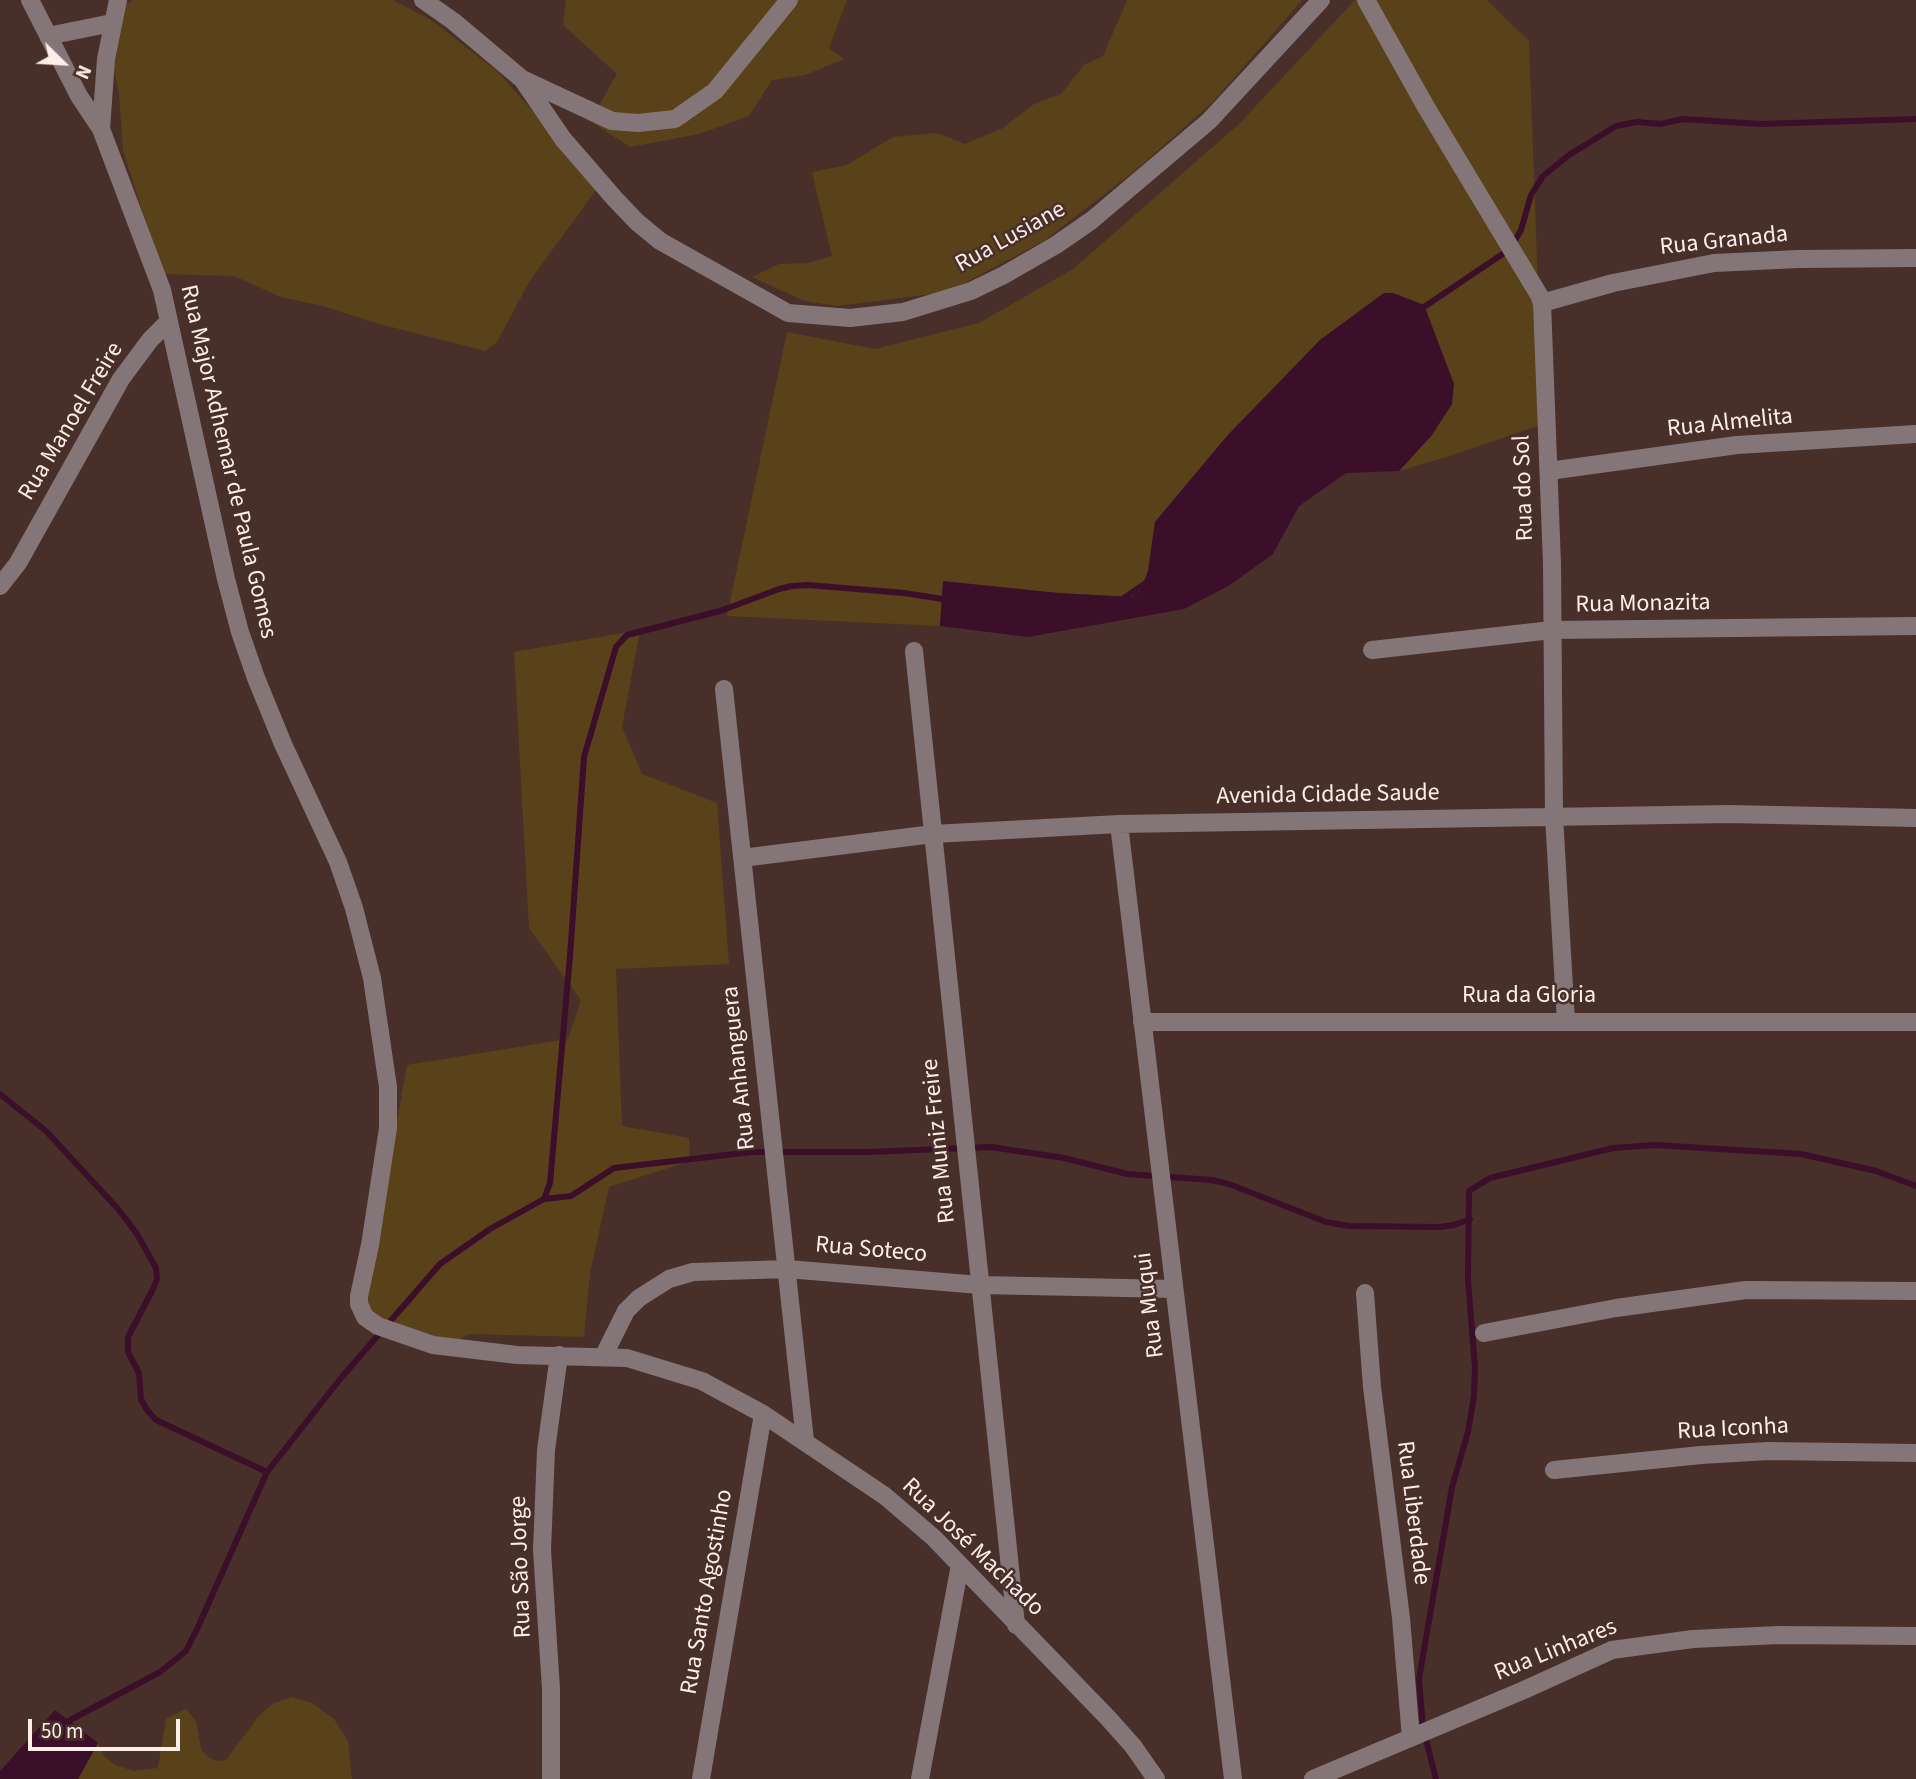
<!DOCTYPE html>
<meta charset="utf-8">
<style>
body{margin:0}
#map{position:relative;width:1916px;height:1779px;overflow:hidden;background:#492f29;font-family:"Source Sans 3",sans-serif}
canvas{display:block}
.north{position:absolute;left:28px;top:28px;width:70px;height:70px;-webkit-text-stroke:5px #492f29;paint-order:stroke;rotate:114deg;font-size:19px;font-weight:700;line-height:28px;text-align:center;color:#feede9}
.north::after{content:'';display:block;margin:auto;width:24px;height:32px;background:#feede9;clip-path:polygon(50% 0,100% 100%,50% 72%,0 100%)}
.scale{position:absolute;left:28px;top:1719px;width:152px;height:32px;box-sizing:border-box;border:4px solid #feede9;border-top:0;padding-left:9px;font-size:21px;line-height:24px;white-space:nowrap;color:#feede9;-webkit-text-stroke:5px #492f29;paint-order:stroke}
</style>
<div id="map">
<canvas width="1916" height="1779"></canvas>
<div class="north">N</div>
<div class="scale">50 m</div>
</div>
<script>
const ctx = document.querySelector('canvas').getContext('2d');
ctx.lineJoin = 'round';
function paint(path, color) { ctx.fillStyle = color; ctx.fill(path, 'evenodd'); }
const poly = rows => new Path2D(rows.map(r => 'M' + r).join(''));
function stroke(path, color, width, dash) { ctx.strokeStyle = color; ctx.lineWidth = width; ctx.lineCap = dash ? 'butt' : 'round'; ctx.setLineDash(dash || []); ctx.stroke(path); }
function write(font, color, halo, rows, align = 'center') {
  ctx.font = font + ' "Source Sans 3",sans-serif'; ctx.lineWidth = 5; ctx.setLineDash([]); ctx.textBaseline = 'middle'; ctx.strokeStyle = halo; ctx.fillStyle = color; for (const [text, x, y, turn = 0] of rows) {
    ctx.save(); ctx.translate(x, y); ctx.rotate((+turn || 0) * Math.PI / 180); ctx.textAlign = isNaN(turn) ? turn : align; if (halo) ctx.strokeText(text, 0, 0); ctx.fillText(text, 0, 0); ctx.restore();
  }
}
const green = poly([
 [133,0,393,0,431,20,497,71,552,133,601,183,529,282,497,342,485,351,376,323,323,306,281,297,234,276,162,274,123,150,119,93,108,42,125,5],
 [566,0,847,0,829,48,844,59,805,75,772,80,749,116,699,134,630,147,590,121,617,74,563,25],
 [1127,0,1302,0,1213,102,1137,169,1045,240,948,292,837,306,804,301,752,277,779,264,808,263,832,256,812,172,847,165,893,137,937,133,965,144,1003,128,1034,104,1061,94,1084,65,1103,56],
 [1355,0,1487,0,1529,41,1543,424,1456,454,1399,471,1432,435,1454,384,1424,305,1393,293,1384,293,1320,340,1227,436,1155,522,1148,571,1141,590,1132,597,1058,593,943,582,940,626,727,616,787,332,875,349,979,323,1073,269,1240,123],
 [640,630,622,727,642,774,717,803,729,964,616,969,622,1126,689,1138,690,1161,609,1187,590,1273,584,1337,469,1334,455,1342,392,1325,364,1306,407,1065,568,1039,581,1000,529,928,514,652],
 [291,1697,312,1703,334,1719,348,1741,352,1779,78,1779,98,1743,104,1756,115,1765,134,1771,158,1768,166,1719,186,1709,196,1721,201,1749,207,1756,217,1761,226,1760,258,1717,272,1704]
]);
const water = poly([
 [1384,293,1393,293,1424,305,1454,384,1452,404,1432,435,1399,471,1346,473,1299,506,1273,554,1230,585,1184,609,1028,637,940,626,943,581,1058,593,1132,597,1141,590,1148,571,1155,522,1227,436,1320,340],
 [55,1710,98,1743,78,1779,0,1779,0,1771]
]);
const stream = poly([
 [1418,311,1510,249,1521,230,1531,195,1543,176,1569,155,1616,126,1637,122,1661,124,1682,119,1760,124,1916,119],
 [1121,600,1146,583],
 [0,1094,46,1131,119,1210,137,1234,156,1268,157,1279,153,1289,128,1337,128,1352,139,1373,141,1399,147,1410,156,1420,267,1472],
 [544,1199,550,1183,570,956,584,757,616,647,627,635,720,611,779,589,792,586,808,585,904,593,949,600],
 [63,1724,160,1672,186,1651,198,1627,267,1472,341,1378,440,1264,490,1229,544,1199,571,1196,614,1168,752,1152,867,1152,991,1147,1064,1158,1127,1174,1212,1180,1229,1184,1326,1222,1349,1226,1440,1227,1454,1225,1470,1219],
 [1436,1779,1423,1728,1419,1679,1452,1487,1468,1432,1474,1396,1475,1368,1468,1280,1469,1191,1490,1178,1613,1148,1655,1145,1801,1154,1876,1171,1916,1186]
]);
const minor = poly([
 [30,0,79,96,101,129,162,290,226,579,240,632,256,678,283,744,338,862,354,908,372,978,388,1087,388,1128,370,1245,359,1296,359,1304,365,1317,378,1326,433,1345,517,1355,627,1358,702,1381,763,1414,885,1496,934,1538,1108,1718,1133,1746,1156,1779],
 [423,0,453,21,522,79,612,121,638,123,675,119,715,91,789,0],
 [1366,0,1426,107,1539,295,1542,303,1552,564,1554,816,1566,1022],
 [48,36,112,23],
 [522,79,563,139,615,199,637,222,660,241,788,313,850,318,903,312,971,291,1004,275,1056,245,1092,220,1209,121,1321,0],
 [101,129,106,59,118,0],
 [1542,303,1613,283,1714,263,1798,259,1916,258],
 [1549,471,1737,445,1916,434],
 [0,586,18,563,121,379,150,340,168,322],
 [1372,650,1552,630,1916,626],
 [914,651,1016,1625],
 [724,689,805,1441],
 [1119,824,1233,1779],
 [742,858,933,834,1119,824,1729,814,1916,818],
 [1142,1022,1916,1022],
 [1365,1293,1372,1387,1401,1618,1411,1738],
 [1484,1333,1616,1308,1746,1290,1916,1291],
 [603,1357,626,1311,639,1298,669,1279,693,1272,787,1269,980,1285,1174,1289],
 [1554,1470,1701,1455,1768,1451,1916,1453],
 [551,1779,551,1689,542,1550,546,1450,559,1355],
 [701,1779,763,1414],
 [920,1779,960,1565],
 [1313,1779,1524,1690,1612,1650,1693,1639,1779,1635,1916,1636]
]);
const streetNames = [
 ["Rua Lusiane",1011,238,-29],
 ["Rua Granada",1724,242,-6],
 ["Rua Manoel Freire",72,422,-59],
 ["Rua Almelita",1730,424,-6],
 ["Rua Major Adhemar de Paula Gomes",227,462,77],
 ["Rua do Sol",1525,488,-92],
 ["Rua Monazita",1643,605,-1],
 ["Avenida Cidade Saude",1328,796,-1],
 ["Rua da Gloria",1529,997],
 ["Rua Anhanguera",740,1068,-96],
 ["Rua Muniz Freire",940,1141,-96],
 ["Rua Soteco",871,1251,5],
 ["Rua Muqui",1151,1305,-97],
 ["Rua Iconha",1733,1430,-3],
 ["Rua Liberdade",1412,1513,83],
 ["Rua José Machado",972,1548,44],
 ["Rua São Jorge",522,1567,-92],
 ["Rua Santo Agostinho",708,1592,-80],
 ["Rua Linhares",1556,1651,-22]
];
paint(green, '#594219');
paint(water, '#3b0e29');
stroke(stream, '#3b0e29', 6);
stroke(minor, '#847678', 18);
write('24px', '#feede9', '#492f29', streetNames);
</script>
